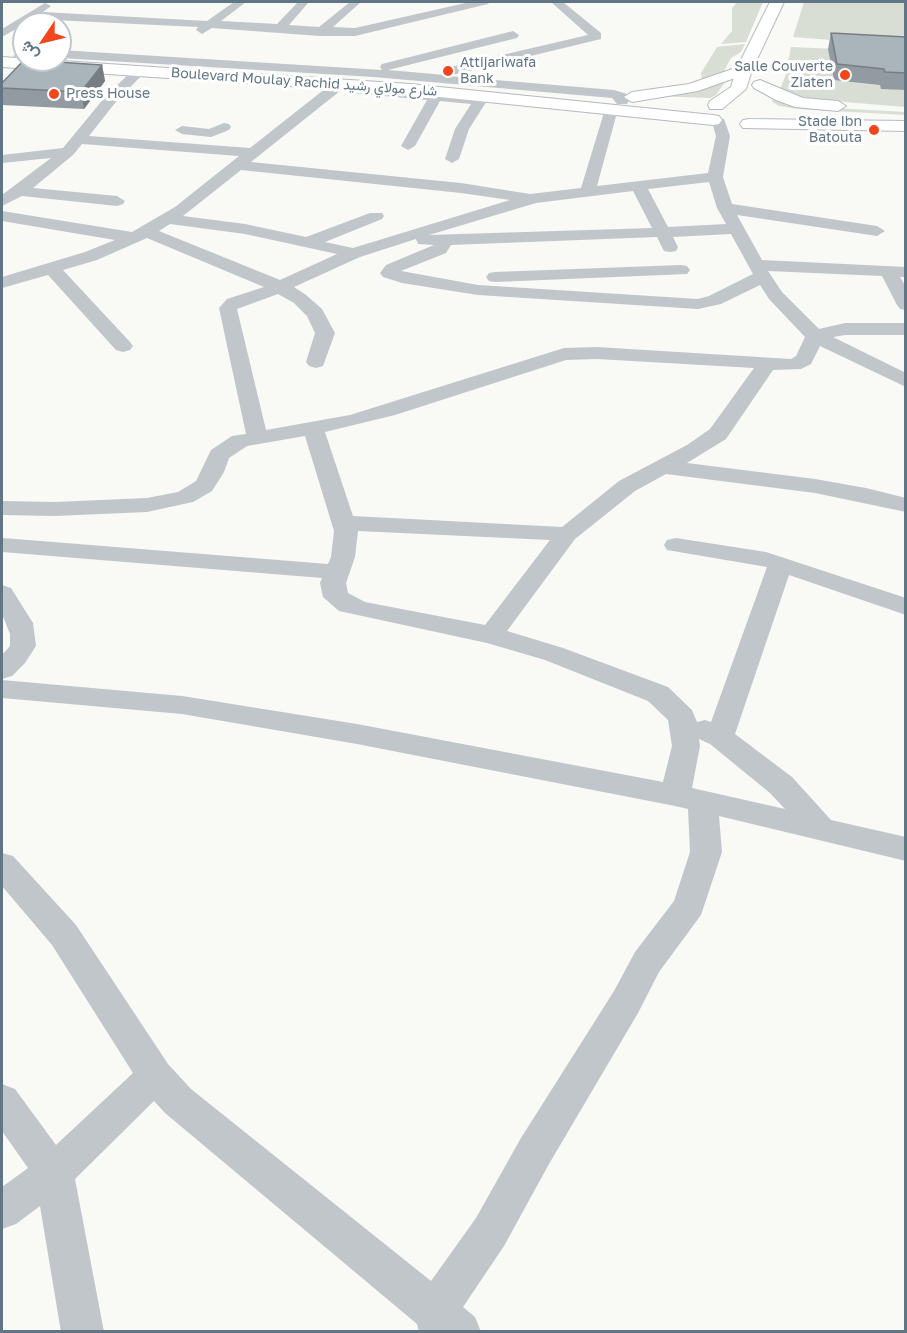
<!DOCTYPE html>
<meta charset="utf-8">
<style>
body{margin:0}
#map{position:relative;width:907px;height:1333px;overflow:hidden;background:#f9f9f6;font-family:"Golos Text",Vazirmatn,sans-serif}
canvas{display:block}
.frame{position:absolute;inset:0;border:3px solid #617684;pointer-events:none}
.north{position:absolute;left:12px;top:12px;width:60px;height:60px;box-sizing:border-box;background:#fff;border:2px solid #c0c8ce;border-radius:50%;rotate:235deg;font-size:16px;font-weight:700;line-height:24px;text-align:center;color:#617684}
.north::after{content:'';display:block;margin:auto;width:21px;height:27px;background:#f3461c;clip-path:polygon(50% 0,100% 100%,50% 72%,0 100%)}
</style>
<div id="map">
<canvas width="907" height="1333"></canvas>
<div class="frame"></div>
<div class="north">ش</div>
</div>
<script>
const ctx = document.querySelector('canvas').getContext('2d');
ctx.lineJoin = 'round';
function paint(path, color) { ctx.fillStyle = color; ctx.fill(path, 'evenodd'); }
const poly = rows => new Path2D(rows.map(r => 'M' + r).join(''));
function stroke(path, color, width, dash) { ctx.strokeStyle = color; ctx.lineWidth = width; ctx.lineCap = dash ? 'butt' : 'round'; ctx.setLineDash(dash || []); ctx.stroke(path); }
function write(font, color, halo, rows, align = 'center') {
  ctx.font = font + ' "Golos Text",Vazirmatn,sans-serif'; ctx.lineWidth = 6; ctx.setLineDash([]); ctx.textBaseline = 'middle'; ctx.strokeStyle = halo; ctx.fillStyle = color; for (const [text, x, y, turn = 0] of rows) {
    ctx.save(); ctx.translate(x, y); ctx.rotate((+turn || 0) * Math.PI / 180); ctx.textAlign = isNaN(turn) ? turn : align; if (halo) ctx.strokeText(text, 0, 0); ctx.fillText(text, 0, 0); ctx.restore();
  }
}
const green = poly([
 [737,2,763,2,746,42,721,44,732,31,732,8],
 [804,2,905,2,905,38,844,41,793,37],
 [745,44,741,52,731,58,724,71,702,81,701,73,717,47],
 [791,47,905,52,905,107,809,99,780,89,785,77],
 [725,82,716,95,710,98,651,96],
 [777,99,814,107,905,112,905,115,798,109,779,106,771,101]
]);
const street = poly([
 [234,2,246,2,221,21,277,24,298,2,309,2,289,25,319,27,350,2,361,2,333,27,355,28,470,2,490,2,488,4,355,36,320,36,212,28,202,34,196,30,198,27,33,19,2,37,2,29,45,3,51,6,43,12,207,21,234,2],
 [551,2,563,2,601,33,601,39,448,76,614,90,627,94,629,101,627,104,617,104,612,98,374,77,60,58,60,50,382,70,380,67,382,64,513,31,519,35,517,38,388,70,445,75,441,72,442,69,588,35,551,2],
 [24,51,24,59,19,60,13,56,24,51],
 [141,65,147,69,145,72,115,103,89,136,250,148,335,81,340,80,345,81,347,84,345,87,251,162,461,183,530,194,581,188,606,106,616,106,618,109,597,186,708,173,716,136,712,122,714,119,724,119,730,136,723,177,732,204,877,226,885,231,877,236,737,215,762,260,906,267,906,277,900,277,906,287,906,310,900,309,897,305,882,276,768,271,782,292,819,329,845,323,906,323,906,335,845,335,833,337,906,373,906,387,820,346,811,364,801,369,773,370,726,439,687,463,815,479,866,488,906,498,906,512,815,493,666,474,635,491,575,539,507,631,563,648,668,687,692,710,697,722,705,720,711,722,767,567,667,550,664,545,667,540,676,538,766,552,906,598,906,615,789,575,735,734,792,777,831,820,906,837,906,861,719,816,722,852,701,915,659,972,638,1013,549,1164,504,1246,463,1307,475,1317,481,1332,419,1332,417,1324,165,1113,154,1101,75,1179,104,1332,61,1332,40,1206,16,1224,2,1229,2,1187,28,1168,2,1131,2,1084,15,1089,56,1145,133,1073,52,945,2,886,2,853,13,856,76,925,168,1064,191,1089,431,1281,476,1218,521,1138,614,991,635,952,674,901,690,852,688,809,675,806,357,744,182,714,2,698,2,680,182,696,357,724,663,782,672,746,668,720,648,701,545,660,487,643,339,611,323,597,320,583,322,578,2,552,3,538,328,564,331,557,334,531,305,436,247,446,229,458,224,472,212,491,193,502,147,512,55,516,2,515,2,501,55,502,147,498,178,492,196,481,211,450,232,436,246,434,219,308,227,299,264,287,147,238,97,260,63,270,130,342,133,346,130,350,123,352,116,350,48,275,2,288,2,277,85,252,115,240,2,221,2,211,132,232,175,207,239,156,82,144,73,155,33,188,117,196,125,201,123,204,117,206,22,196,2,206,2,195,51,158,2,163,2,155,63,148,105,97,137,66,141,65],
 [241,170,461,193,510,200,353,248,325,242,382,219,384,216,382,213,370,213,306,237,245,224,183,216,241,170],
 [709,182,717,208,726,224,668,227,648,189,709,182],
 [633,191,652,228,429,235,536,203,633,191],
 [170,224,245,234,337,254,280,280,159,231,170,224],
 [731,234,753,274,709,296,698,299,478,285,401,271,446,253,451,245,657,237,664,251,670,252,676,251,678,247,673,237,731,234],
 [416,239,418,244,434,245,386,265,380,273,383,277,402,283,478,295,698,309,721,304,760,285,769,299,805,337,796,356,791,359,597,347,564,348,350,415,266,430,237,309,278,294,294,303,307,316,315,333,306,362,309,366,316,368,323,366,335,333,322,309,306,295,294,287,360,257,416,239],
 [597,359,754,368,710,429,687,445,619,481,562,527,353,516,325,432,395,415,566,360,597,359],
 [358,531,550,540,485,625,365,602,348,593,346,583,355,557,358,531],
 [699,739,710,744,770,793,785,809,692,788,700,746,699,739],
 [356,86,431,92,438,88,443,89,444,93,476,97,483,92,490,96,469,129,459,159,452,163,445,159,455,129,471,104,440,101,415,146,408,150,401,146,427,100,351,93,349,90,356,86],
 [224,123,229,124,231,127,229,130,211,137,182,134,175,130,182,126,209,129,224,123],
 [681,265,687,266,690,270,687,274,495,282,489,281,486,277,489,273,495,272,681,265],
 [2,585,11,588,33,623,36,646,25,663,12,676,2,679,2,655,10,646,10,634,2,614,2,585]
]);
const secondary = poly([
 [770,2,784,2,752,70,746,89,722,109,710,109,708,105,710,101,731,87,736,70,770,2]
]);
const primary = poly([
 [2,57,410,84,713,115,719,116,722,120,719,124,713,125,410,94,2,67,2,57],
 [744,65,752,70,749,73,698,91,632,102,624,97,632,92,689,84,744,65],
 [760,80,803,98,838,101,846,106,838,111,795,107,776,100,754,88,752,85,754,82,760,80],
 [749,119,906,121,906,131,743,128,740,124,743,120,749,119]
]);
const wall = poly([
 [831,33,906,37,906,90,881,89,880,85,834,80,828,49],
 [102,65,105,81,84,109,2,105,2,83]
]);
const shadedWall = poly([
 [102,65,105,81,84,109,81,92]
]);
const building = poly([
 [831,33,906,37,906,73,885,72,884,69,837,64,831,33],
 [24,60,29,60,102,65,81,92,2,88,2,83,24,60]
]);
const markers = [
 [448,71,6,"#f3461c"],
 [845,75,6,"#f3461c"],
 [54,94,6,"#f3461c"],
 [874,130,6,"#f3461c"]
];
const farPoinames = [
 ["Attijariwafa",460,63],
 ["Bank",460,79],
 ["Salle Couverte",833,67,"right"],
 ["Ziaten",833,83,"right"],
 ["Press House",66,94],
 ["Stade Ibn",862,122,"right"],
 ["Batouta",862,138,"right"]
];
const farStreetnames = [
 ["Boulevard Moulay Rachid شارع مولاي رشيد",304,82,4]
];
paint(green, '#d9ded5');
stroke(secondary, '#b5bcc1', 2);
stroke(primary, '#b4babf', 2);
paint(street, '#c1c6ca');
paint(secondary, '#fff');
paint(primary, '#fff');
paint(wall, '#929ba1');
paint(shadedWall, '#777e83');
paint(building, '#aab4bb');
stroke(building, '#777e83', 1.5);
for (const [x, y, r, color] of markers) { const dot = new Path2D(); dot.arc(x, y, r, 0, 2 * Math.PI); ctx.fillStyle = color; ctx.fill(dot); stroke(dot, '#fff', 2); }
write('14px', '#617684', '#fff', farPoinames, 'left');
write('14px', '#617684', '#fff', farStreetnames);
</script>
